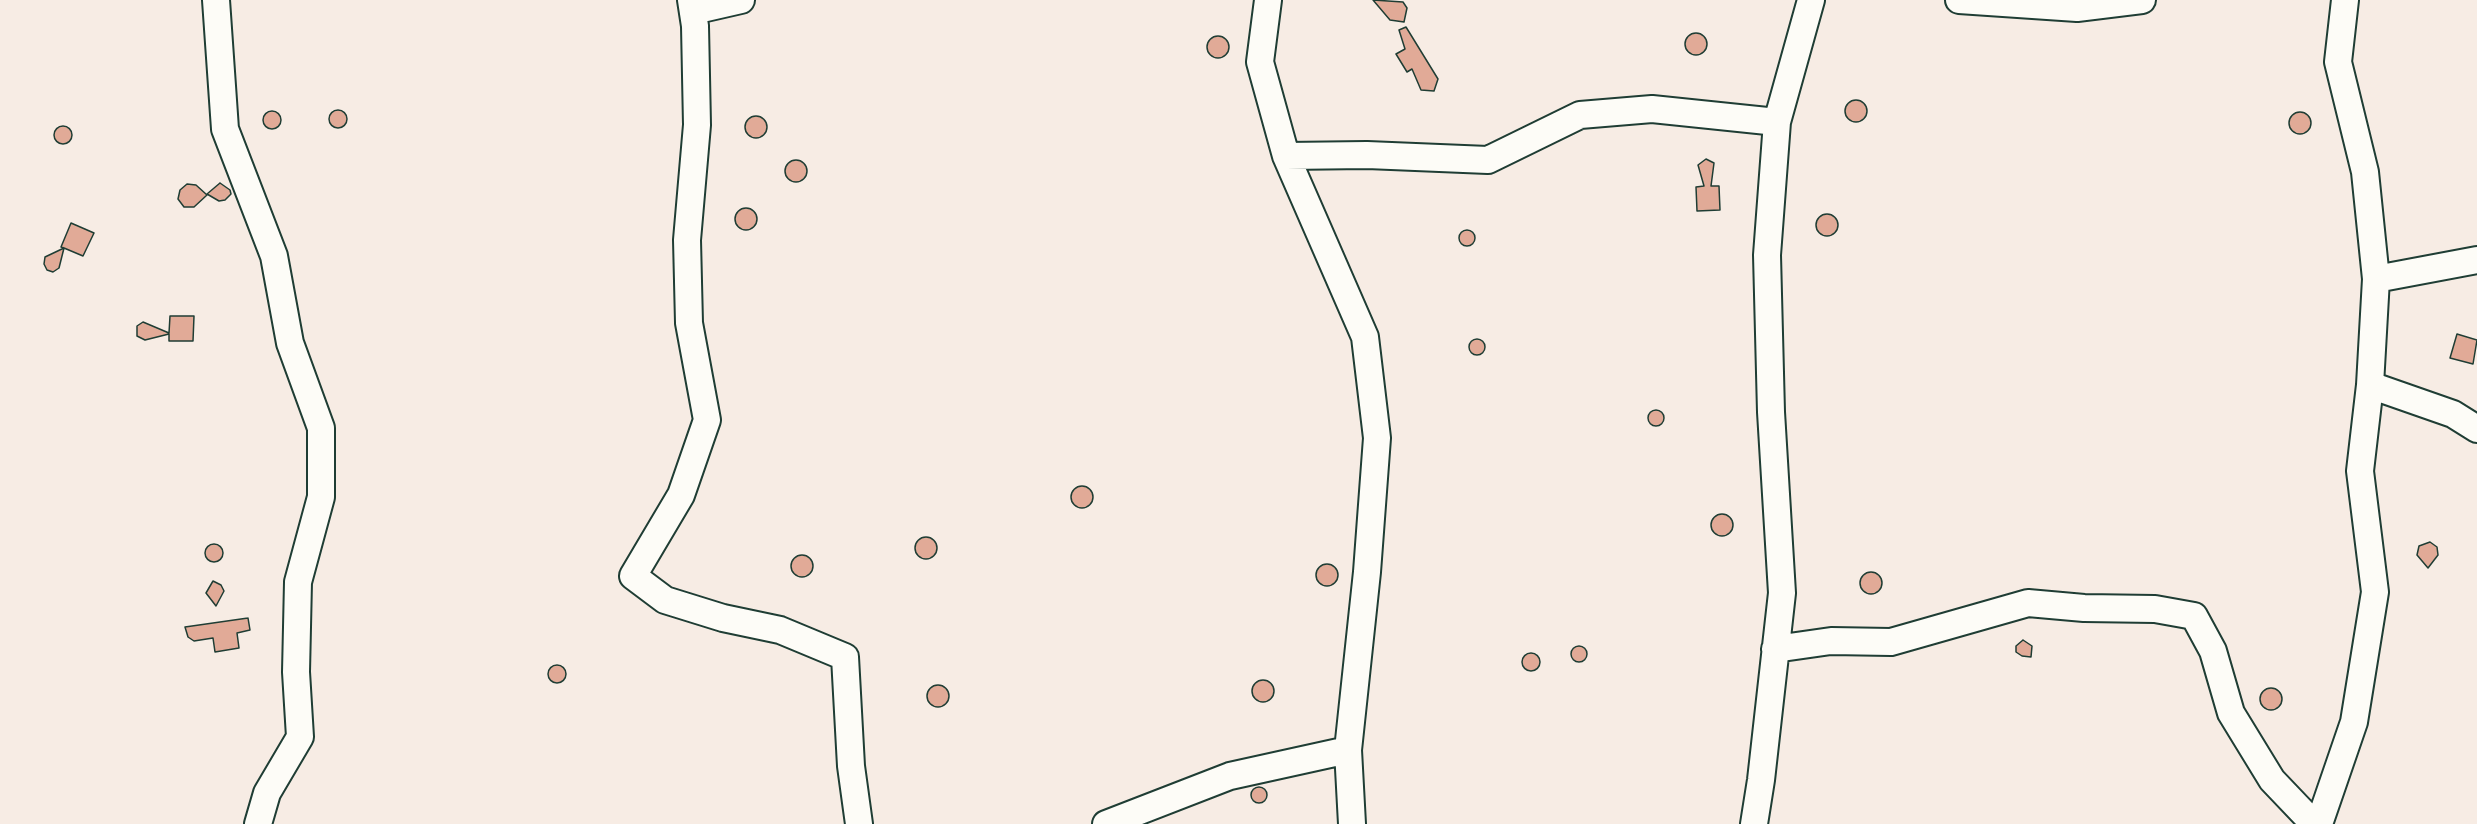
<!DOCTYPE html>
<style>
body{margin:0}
canvas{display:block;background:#f7ece4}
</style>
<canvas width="2477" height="824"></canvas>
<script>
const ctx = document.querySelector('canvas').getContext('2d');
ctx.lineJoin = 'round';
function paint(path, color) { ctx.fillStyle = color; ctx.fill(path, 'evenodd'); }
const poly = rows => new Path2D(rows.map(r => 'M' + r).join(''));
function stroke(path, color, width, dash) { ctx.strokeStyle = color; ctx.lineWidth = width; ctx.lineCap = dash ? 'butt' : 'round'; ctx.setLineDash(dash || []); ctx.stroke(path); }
const building = poly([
 [1373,0,1403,2,1407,8,1404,22,1390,20,1373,0],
 [1406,27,1438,79,1434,91,1421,90,1412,69,1407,72,1396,54,1405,49,1399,30,1406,27],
 '1685 44a11 11 0 1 1 22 0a11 11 0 1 1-22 0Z',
 '1207 47a11 11 0 1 1 22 0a11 11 0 1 1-22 0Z',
 '1845 111a11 11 0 1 1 22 0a11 11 0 1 1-22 0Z',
 '329 119a9 9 0 1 1 18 0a9 9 0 1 1-18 0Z',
 '263 120a9 9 0 1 1 18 0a9 9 0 1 1-18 0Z',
 '2289 123a11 11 0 1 1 22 0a11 11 0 1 1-22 0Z',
 '745 127a11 11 0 1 1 22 0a11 11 0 1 1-22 0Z',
 '54 135a9 9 0 1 1 18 0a9 9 0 1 1-18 0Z',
 [1706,159,1714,163,1711,186,1719,186,1720,210,1697,211,1696,187,1704,186,1698,165,1706,159],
 '785 171a11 11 0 1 1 22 0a11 11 0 1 1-22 0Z',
 [220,183,230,190,231,194,225,200,219,201,207,194,220,183],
 [187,184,196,185,207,195,194,207,184,207,178,199,180,190,187,184],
 '735 219a11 11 0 1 1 22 0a11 11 0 1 1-22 0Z',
 '1816 225a11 11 0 1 1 22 0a11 11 0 1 1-22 0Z',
 [71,223,94,233,83,256,64,248,59,268,53,272,47,270,44,264,45,257,64,248,61,247,71,223],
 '1459 238a8 8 0 1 1 16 0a8 8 0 1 1-16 0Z',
 [170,316,194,316,193,341,169,341,169,334,145,340,137,336,137,326,143,322,169,333,170,316],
 [2457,334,2477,340,2473,364,2450,358,2457,334],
 '1469 347a8 8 0 1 1 16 0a8 8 0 1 1-16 0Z',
 '1648 418a8 8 0 1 1 16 0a8 8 0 1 1-16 0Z',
 '1071 497a11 11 0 1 1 22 0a11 11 0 1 1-22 0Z',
 '1711 525a11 11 0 1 1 22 0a11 11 0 1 1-22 0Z',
 '915 548a11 11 0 1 1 22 0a11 11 0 1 1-22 0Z',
 [2430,542,2437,547,2438,555,2428,568,2417,555,2419,546,2430,542],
 '205 553a9 9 0 1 1 18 0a9 9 0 1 1-18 0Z',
 '791 566a11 11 0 1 1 22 0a11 11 0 1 1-22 0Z',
 '1316 575a11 11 0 1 1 22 0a11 11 0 1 1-22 0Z',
 '1860 583a11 11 0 1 1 22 0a11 11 0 1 1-22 0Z',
 [213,581,221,585,224,591,216,606,206,593,213,581],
 [248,618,250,630,237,633,239,648,215,652,213,638,194,641,188,637,185,627,248,618],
 [2023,640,2032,646,2031,657,2022,656,2016,652,2016,646,2023,640],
 '1571 654a8 8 0 1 1 16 0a8 8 0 1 1-16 0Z',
 '1522 662a9 9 0 1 1 18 0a9 9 0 1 1-18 0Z',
 '548 674a9 9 0 1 1 18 0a9 9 0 1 1-18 0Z',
 '1252 691a11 11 0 1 1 22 0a11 11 0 1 1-22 0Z',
 '927 696a11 11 0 1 1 22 0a11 11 0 1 1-22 0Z',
 '2260 699a11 11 0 1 1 22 0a11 11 0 1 1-22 0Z',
 '1251 795a8 8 0 1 1 16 0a8 8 0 1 1-16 0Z'
]);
const minor = poly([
 [216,0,225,129,274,256,290,343,321,428,321,497,298,582,296,672,300,737,267,793,258,824],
 [691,0,695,26,697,125,687,240,689,323,707,420,681,495,633,576,665,600,723,618,780,630,845,657,851,766,859,824],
 [1268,0,1260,62,1286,156,1365,337,1377,438,1367,572,1348,750,1352,824],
 [1959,0,2077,8,2142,0],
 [693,11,741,0],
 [1286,156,1367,155,1488,160,1580,115,1652,109,1777,122],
 [2376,279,2477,260],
 [2370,385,2453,414,2477,429],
 [1775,649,1831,641,1891,642,2028,603,2084,608,2155,609,2194,616,2213,651,2231,713,2272,780,2314,824],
 [1106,824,1230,776,1348,750],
 [1754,824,1761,780,1782,593,1771,412,1767,255,1777,122,1811,0],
 [2319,824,2354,722,2375,592,2360,471,2370,385,2376,279,2365,172,2338,62,2345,0]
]);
paint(building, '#e1aa97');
stroke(building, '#1f3d34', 1.5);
stroke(minor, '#1f3d34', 30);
stroke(minor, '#fdfcf7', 26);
</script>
